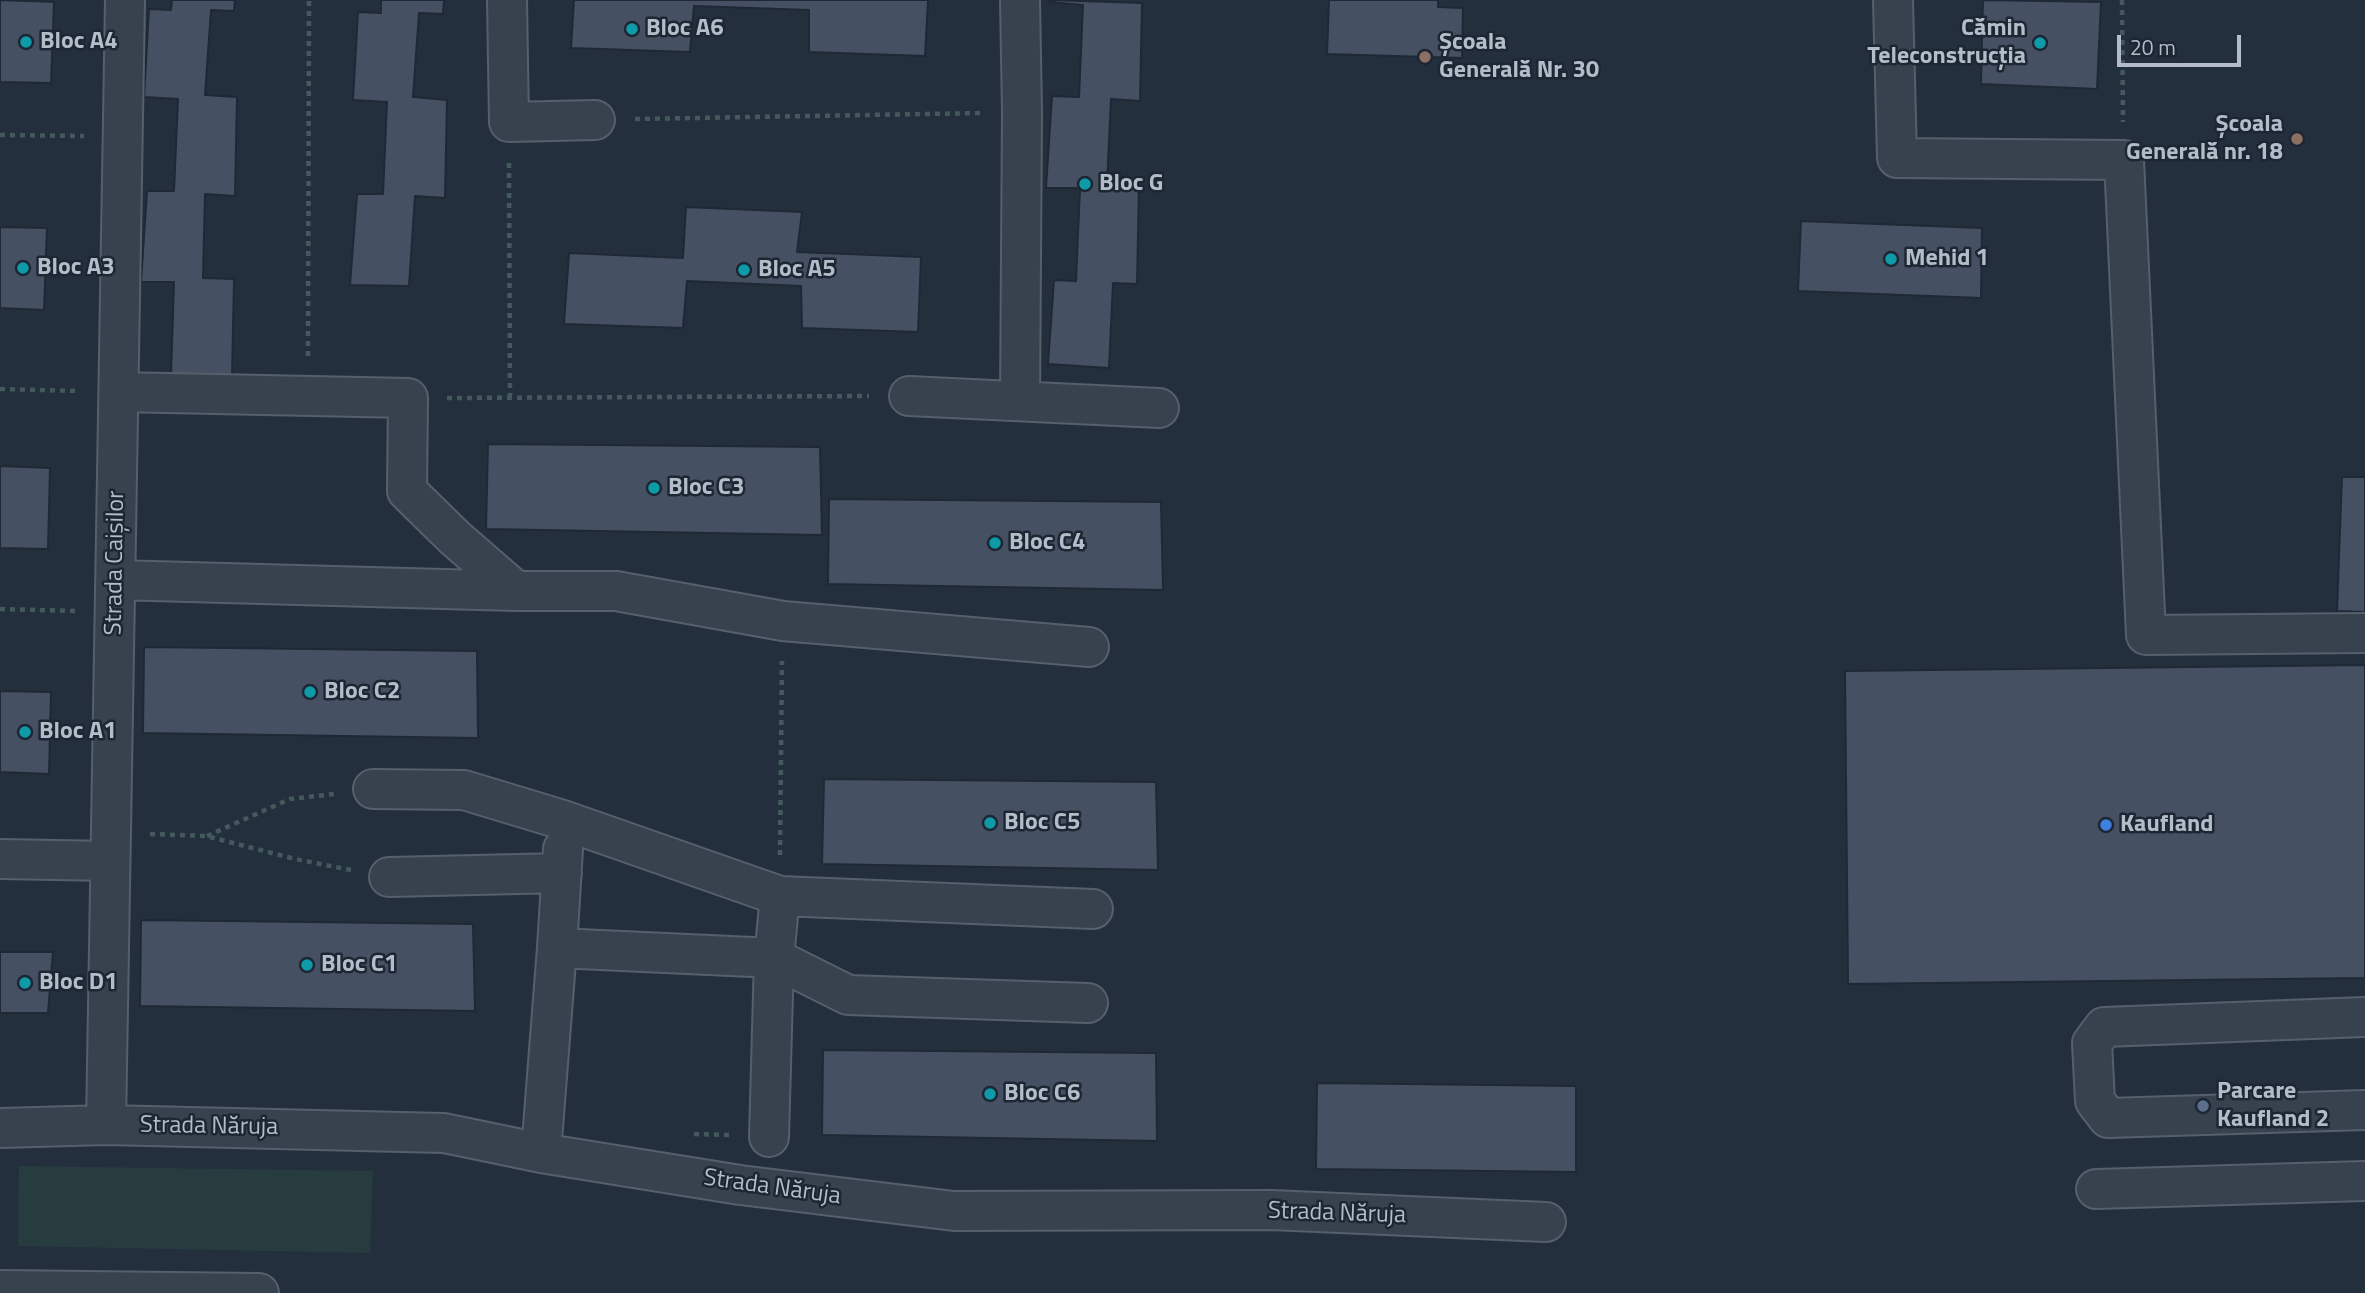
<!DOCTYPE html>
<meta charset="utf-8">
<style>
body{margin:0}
#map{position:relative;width:2365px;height:1293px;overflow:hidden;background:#242f3e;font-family:"Titillium Web",sans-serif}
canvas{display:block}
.scale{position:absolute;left:2117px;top:35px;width:124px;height:32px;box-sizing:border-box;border:4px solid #b4bcc9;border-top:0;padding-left:9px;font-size:21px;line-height:24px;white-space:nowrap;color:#b4bcc9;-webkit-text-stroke:5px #1d2633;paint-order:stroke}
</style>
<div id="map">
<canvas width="2365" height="1293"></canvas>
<div class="scale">20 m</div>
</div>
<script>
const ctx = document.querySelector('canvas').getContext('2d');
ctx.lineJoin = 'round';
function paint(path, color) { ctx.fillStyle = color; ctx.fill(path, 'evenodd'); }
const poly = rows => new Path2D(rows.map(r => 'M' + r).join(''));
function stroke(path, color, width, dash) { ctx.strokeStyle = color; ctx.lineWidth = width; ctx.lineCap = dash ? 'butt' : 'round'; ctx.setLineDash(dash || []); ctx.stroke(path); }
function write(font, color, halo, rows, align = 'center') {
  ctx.font = font + ' "Titillium Web",sans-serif'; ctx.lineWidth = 5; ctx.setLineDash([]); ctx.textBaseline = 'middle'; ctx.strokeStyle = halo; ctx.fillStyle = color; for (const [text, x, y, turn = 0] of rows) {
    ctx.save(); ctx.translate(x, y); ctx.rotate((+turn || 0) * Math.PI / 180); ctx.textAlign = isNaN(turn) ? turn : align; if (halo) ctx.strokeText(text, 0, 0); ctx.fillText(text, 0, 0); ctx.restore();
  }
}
const green = poly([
 [19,1166,373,1171,370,1253,18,1246]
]);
const building = poly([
 [0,0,54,2,51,83,0,82,0,0],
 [172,0,235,0,234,11,211,10,205,95,237,97,235,196,205,194,203,278,234,279,232,378,171,376,174,282,141,282,147,191,174,191,178,99,144,97,149,9,171,10,172,0],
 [381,0,444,0,443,14,419,13,413,97,447,100,445,198,415,196,409,286,350,285,357,194,383,194,387,102,353,100,358,12,381,13,381,0],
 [574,0,928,0,925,56,809,52,809,10,694,6,690,52,571,48,574,0],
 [1049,0,1142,3,1140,101,1111,99,1107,183,1139,184,1137,284,1113,283,1109,368,1048,364,1054,280,1076,281,1080,188,1046,188,1052,96,1079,97,1083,5,1049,2,1049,0],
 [1329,0,1438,0,1438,7,1463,8,1462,58,1327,54,1329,0],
 [1983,0,2101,2,2097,89,1981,84,1983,0],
 [686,207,802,212,797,252,921,257,918,332,802,328,801,286,687,281,683,328,564,324,569,253,683,258,686,207],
 [1801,221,1982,228,1981,298,1798,291,1801,221],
 [0,227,47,228,44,310,0,308,0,227],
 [488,444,820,447,822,535,486,529,488,444],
 [0,466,50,468,48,549,0,548,0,466],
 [2342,477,2365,477,2365,612,2337,611,2342,477],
 [829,499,1161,502,1163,590,828,584,829,499],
 [144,647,477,651,478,738,143,733,144,647],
 [2365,665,2365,978,1848,984,1845,671,2365,665],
 [0,691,51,692,49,774,0,772,0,691],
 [824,779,1156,782,1158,870,822,864,824,779],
 [141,920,473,924,475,1011,140,1006,141,920],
 [0,952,53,952,48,1013,0,1013,0,952],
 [823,1050,1156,1053,1157,1141,822,1135,823,1050],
 [1317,1083,1576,1086,1576,1172,1316,1169,1317,1083]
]);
const path = poly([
 [2122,0,2123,122],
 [635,119,983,113],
 [0,135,84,136],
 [509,163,510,396],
 [308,356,309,0],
 [0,389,80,391],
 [447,398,869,396],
 [0,609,75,611],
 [150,834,206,836,295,859,351,870],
 [207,836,290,799,334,794],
 [780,855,782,661],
 [694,1134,731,1135]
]);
const minor = poly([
 [507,0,509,122,595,120],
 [1893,0,1897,158,2124,160,2146,635,2365,633],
 [119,392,408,398,407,491,455,538,516,591],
 [909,396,1159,408],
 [1020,400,1022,112,1020,0],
 [116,580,516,591,616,591,783,621,1089,647],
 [373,789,464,790,563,820,780,896,774,958,557,948,541,1153],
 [0,859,110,861],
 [389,877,562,873],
 [780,896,1093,909],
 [557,948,563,849],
 [2365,1017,2104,1027,2092,1043,2095,1101,2108,1118,2365,1110],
 [106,1125,125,0],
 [0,1128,106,1125,444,1133,541,1153,740,1185,954,1211,1271,1210,1546,1222],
 [769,1137,774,958,848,995,1088,1003],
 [2096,1189,2365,1181],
 [0,1290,259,1293]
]);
const markers = [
 [632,29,7,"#0f9aa8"],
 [26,42,7,"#0f9aa8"],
 [2040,43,7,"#0f9aa8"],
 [1425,57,7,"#8d6e63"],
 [2297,139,7,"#8d6e63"],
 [1085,184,7,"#0f9aa8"],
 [1891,259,7,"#0f9aa8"],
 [23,268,7,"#0f9aa8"],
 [744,270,7,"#0f9aa8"],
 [654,488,7,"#0f9aa8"],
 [995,543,7,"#0f9aa8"],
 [310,692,7,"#0f9aa8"],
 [25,732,7,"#0f9aa8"],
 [990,823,7,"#0f9aa8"],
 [2106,825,7,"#3f7fe0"],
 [307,965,7,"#0f9aa8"],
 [25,983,7,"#0f9aa8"],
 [990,1094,7,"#0f9aa8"],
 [2203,1106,7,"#5c6f8a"]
];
const poiNames = [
 ["Bloc A6",646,29],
 ["Cămin",2026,29,"right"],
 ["Teleconstrucția",2026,57,"right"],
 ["Bloc A4",40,42],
 ["Școala",1439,43],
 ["Generală Nr. 30",1439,71],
 ["Școala",2283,125,"right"],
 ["Generală nr. 18",2283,153,"right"],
 ["Bloc G",1099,184],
 ["Mehid 1",1905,259],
 ["Bloc A3",37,268],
 ["Bloc A5",758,270],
 ["Bloc C3",668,488],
 ["Bloc C4",1009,543],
 ["Bloc C2",324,692],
 ["Bloc A1",39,732],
 ["Bloc C5",1004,823],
 ["Kaufland",2120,825],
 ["Bloc C1",321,965],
 ["Bloc D1",39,983],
 ["Parcare",2217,1092],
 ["Kaufland 2",2217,1120],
 ["Bloc C6",1004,1094]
];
const streetNames = [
 ["Strada Caișilor",116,563,-89],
 ["Strada Năruja",209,1127,1],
 ["Strada Năruja",772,1188,8],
 ["Strada Năruja",1337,1214,2]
];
paint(green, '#263c3f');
paint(building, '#455162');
stroke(building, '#1f2835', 2);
stroke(minor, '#565f6c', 42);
stroke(path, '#44595c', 4.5, [5, 5]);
stroke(minor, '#38414e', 38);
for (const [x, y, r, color] of markers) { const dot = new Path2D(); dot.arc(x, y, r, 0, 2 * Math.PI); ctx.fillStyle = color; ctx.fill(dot); stroke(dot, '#1d2633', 2.5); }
write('bold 24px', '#b4bcc9', '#1d2633', poiNames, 'left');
write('24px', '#b4bcc9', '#1d2633', streetNames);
</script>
